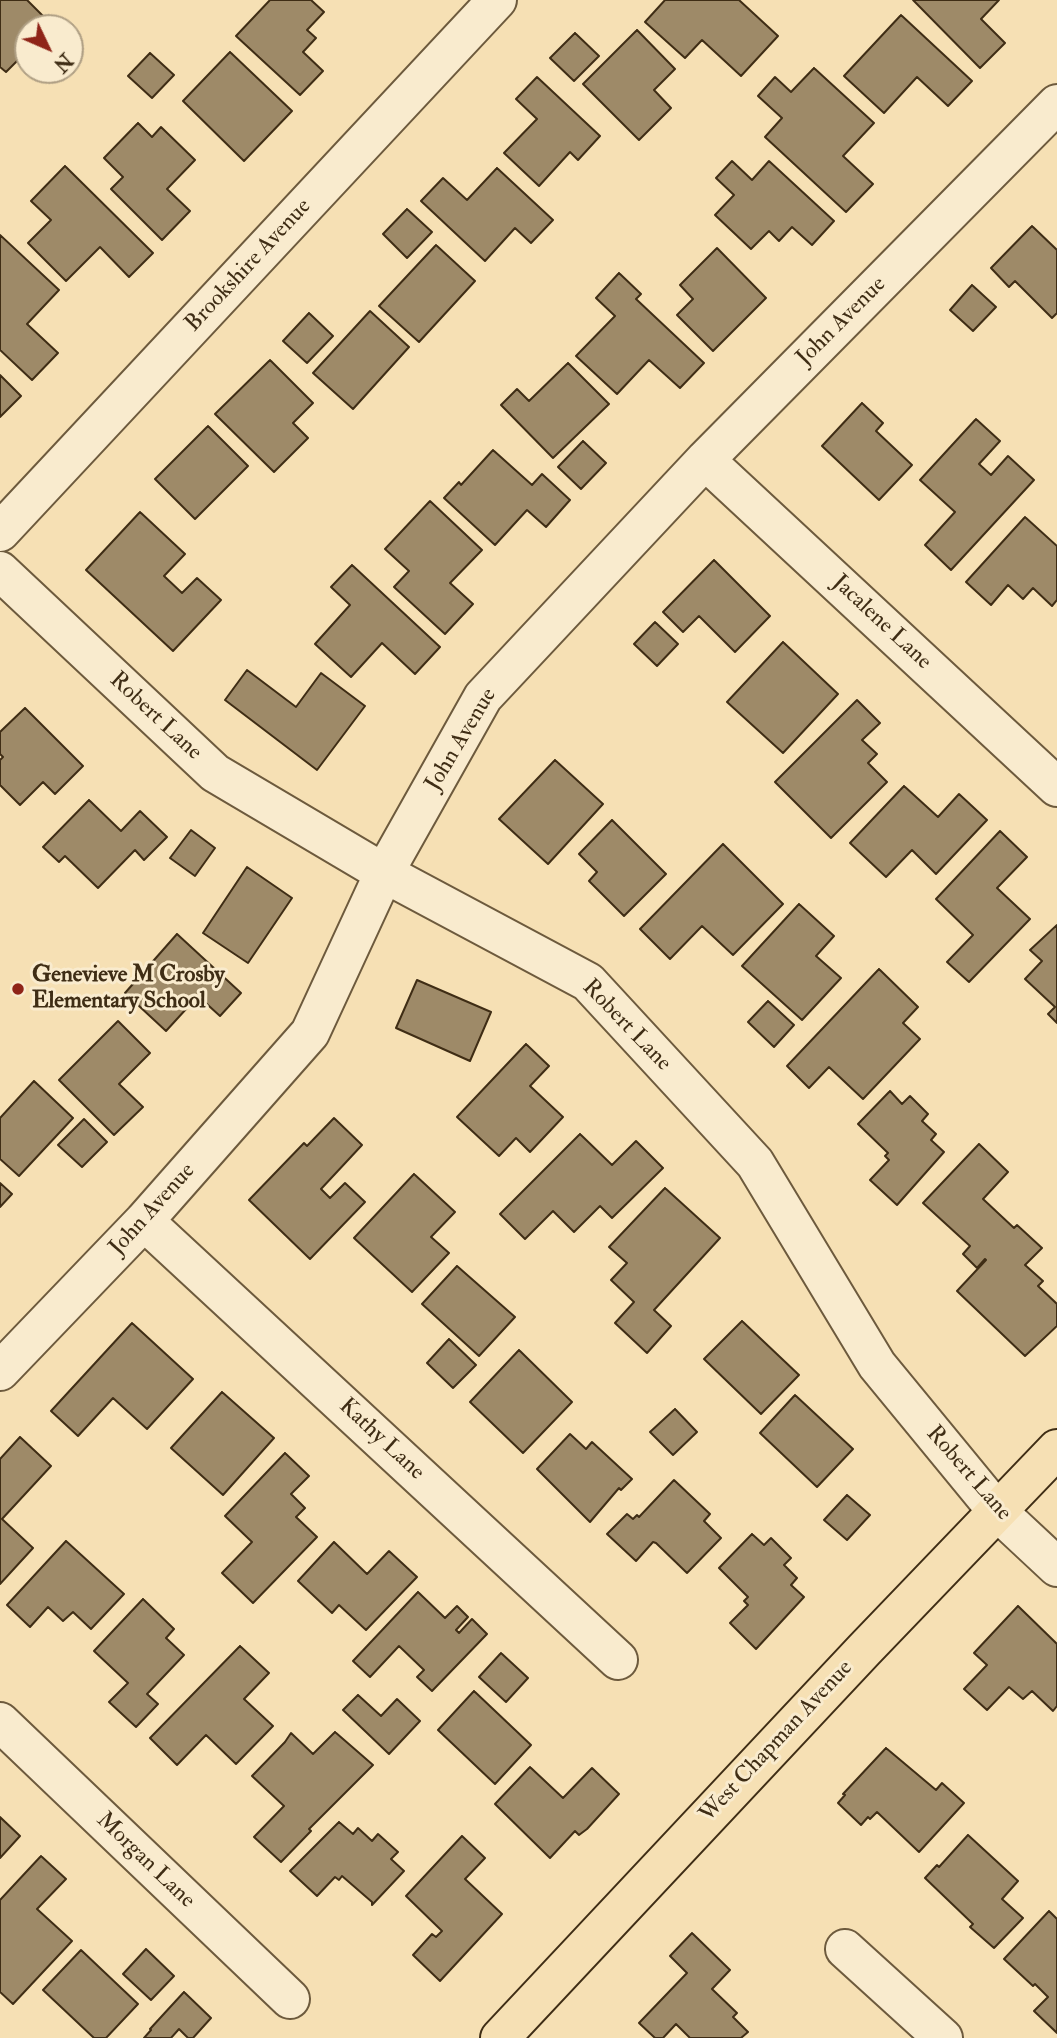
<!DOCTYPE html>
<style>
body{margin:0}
#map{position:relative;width:1057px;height:2038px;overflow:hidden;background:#f6e0b4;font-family:"IM FELL Double Pica",serif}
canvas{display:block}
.north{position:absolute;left:14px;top:14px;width:70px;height:70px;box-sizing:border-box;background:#f9ebce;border:2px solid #af9f84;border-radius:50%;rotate:134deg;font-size:19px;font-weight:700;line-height:28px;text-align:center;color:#3f2d15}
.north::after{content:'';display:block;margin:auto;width:24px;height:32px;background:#8f2418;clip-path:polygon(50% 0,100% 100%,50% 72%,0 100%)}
</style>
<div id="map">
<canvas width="1057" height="2038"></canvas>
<div class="north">N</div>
</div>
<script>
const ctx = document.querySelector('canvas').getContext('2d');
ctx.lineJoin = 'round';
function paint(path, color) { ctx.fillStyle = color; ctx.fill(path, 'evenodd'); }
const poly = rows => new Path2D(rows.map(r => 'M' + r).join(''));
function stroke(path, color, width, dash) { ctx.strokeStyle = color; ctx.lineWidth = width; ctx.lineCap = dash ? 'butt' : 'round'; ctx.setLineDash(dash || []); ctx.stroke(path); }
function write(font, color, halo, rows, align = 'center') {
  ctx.font = font + ' "IM FELL Double Pica",serif'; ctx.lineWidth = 6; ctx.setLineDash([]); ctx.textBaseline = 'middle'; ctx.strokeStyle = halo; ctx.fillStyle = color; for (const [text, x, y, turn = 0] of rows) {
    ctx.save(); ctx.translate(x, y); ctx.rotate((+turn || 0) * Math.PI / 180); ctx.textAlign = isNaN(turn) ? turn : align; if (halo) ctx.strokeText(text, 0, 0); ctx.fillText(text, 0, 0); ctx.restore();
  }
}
const building = poly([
 [0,0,27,0,53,26,51,28,28,28,28,50,6,72,0,67,0,0],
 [270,0,311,0,324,12,307,30,316,38,303,52,323,71,300,95,236,36,270,0],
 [665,0,739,0,778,36,741,76,702,40,685,58,645,22,665,0],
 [913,0,999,0,981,19,1005,43,980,68,913,0],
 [901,15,972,81,948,106,917,77,884,113,844,76,901,15],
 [637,30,675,69,654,90,671,108,639,140,583,84,637,30],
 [575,33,599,56,574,81,550,58,575,33],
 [230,52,292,111,244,161,183,101,230,52],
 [150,53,174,75,152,98,128,76,150,53],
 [814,68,874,123,843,156,873,184,846,212,765,137,782,118,758,96,775,77,791,92,814,68],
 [537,77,600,136,578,160,570,152,539,186,504,153,537,119,516,99,537,77],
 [138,123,152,137,161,127,195,160,167,189,190,211,162,240,111,189,123,177,104,158,138,123],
 [732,161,752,180,769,161,834,221,812,245,792,227,779,241,769,231,751,249,715,215,734,195,716,178,732,161],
 [65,166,153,253,129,277,100,247,66,281,28,243,51,220,31,201,65,166],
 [497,168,553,220,531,243,515,228,485,261,421,201,443,178,467,200,497,168],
 [407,209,432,232,407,258,383,234,407,209],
 [1032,226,1057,250,1057,313,1052,318,1015,281,1009,287,991,268,1032,226],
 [0,235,59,290,27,324,58,353,32,380,0,350,0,235],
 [436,245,475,281,419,342,379,306,436,245],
 [717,248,766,298,713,351,677,315,693,299,680,285,717,248],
 [619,273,641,294,636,299,704,363,680,388,649,360,617,394,576,356,615,316,596,298,619,273],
 [972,285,996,307,973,331,950,310,972,285],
 [370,311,409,347,353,409,313,373,370,311],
 [309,313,333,336,307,363,283,341,309,313],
 [270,360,313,403,293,423,308,438,274,472,215,414,270,360],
 [568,363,609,404,553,458,501,405,517,389,529,401,568,363],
 [0,375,21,396,0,417,0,375],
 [862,403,883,423,876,431,912,465,879,500,822,446,862,403],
 [976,419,1000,441,979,464,991,475,1008,456,1034,480,951,570,925,545,955,512,920,480,976,419],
 [208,426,248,466,195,519,155,479,208,426],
 [583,441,606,463,581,489,558,467,583,441],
 [493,450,532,485,542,474,570,500,546,527,527,510,495,545,444,498,459,482,461,485,493,450],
 [430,501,482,550,450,583,473,604,445,634,394,587,409,571,385,549,430,501],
 [140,512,185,554,164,576,182,593,197,578,221,600,173,651,86,570,140,512],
 [1025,517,1057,546,1057,600,1052,606,1033,588,1023,599,1008,585,991,605,966,582,1025,517],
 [714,560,770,616,735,652,699,616,683,632,663,612,714,560],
 [352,565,440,647,415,674,382,643,351,677,315,644,350,605,331,587,352,565],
 [655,622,678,644,657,666,634,644,655,622],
 [783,642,838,694,783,753,727,702,783,642],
 [247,670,296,707,321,673,365,706,317,770,225,700,247,670],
 [857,700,880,723,862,740,877,754,868,763,887,782,831,838,775,782,857,700],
 [25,708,83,766,55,794,43,782,20,805,0,785,0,760,3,757,0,754,0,732,25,708],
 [555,760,603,804,548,864,499,819,555,760],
 [904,786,938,817,959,794,987,820,936,874,912,850,886,877,850,843,904,786],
 [89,800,121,831,140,811,167,837,144,860,135,850,98,888,65,856,59,862,43,847,89,800],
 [612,820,666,874,624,916,589,881,597,872,579,854,612,820],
 [191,830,215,848,195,876,170,858,191,830],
 [1000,831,1027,857,997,888,1030,919,969,982,947,962,973,935,936,899,1000,831],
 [723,844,783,904,733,955,702,926,670,959,640,929,723,844],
 [247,867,292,898,248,963,203,933,247,867],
 [799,904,834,936,816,956,841,978,802,1020,742,966,799,904],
 [1057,925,1057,1023,1048,1014,1055,1007,1025,979,1042,961,1030,950,1057,925],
 [177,934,241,993,220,1016,198,996,166,1031,125,993,177,934],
 [879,969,918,1007,903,1023,920,1039,863,1099,829,1067,809,1088,787,1066,879,969],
 [417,980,491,1012,470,1061,396,1028,417,980],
 [768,1001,794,1025,774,1047,748,1022,768,1001],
 [118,1021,150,1053,119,1084,143,1107,114,1135,59,1080,118,1021],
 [526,1044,549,1066,530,1086,563,1117,530,1152,516,1138,499,1156,457,1117,526,1044],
 [34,1081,73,1118,19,1176,0,1159,0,1118,34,1081],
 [890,1091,902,1104,910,1096,928,1114,922,1121,936,1134,931,1140,944,1152,897,1205,870,1180,889,1160,885,1156,888,1153,858,1124,890,1091],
 [334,1118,362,1145,321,1189,330,1198,345,1183,365,1202,310,1259,249,1200,304,1143,307,1146,334,1118],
 [84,1119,107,1142,82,1167,58,1145,84,1119],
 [580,1134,612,1165,636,1141,663,1168,612,1218,600,1206,574,1232,553,1211,525,1239,500,1214,580,1134],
 [979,1144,1008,1172,983,1199,1014,1228,1017,1225,1042,1248,1025,1265,1043,1281,1038,1286,1057,1304,1057,1326,1025,1356,957,1291,986,1260,985,1259,977,1268,963,1254,970,1246,923,1203,979,1144],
 [414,1174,455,1212,431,1237,449,1253,412,1292,354,1238,414,1174],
 [0,1183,12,1194,0,1207,0,1183],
 [665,1188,720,1238,654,1310,671,1326,647,1353,615,1323,634,1302,611,1280,627,1263,609,1247,665,1188],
 [457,1266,515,1317,479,1356,422,1304,457,1266],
 [742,1321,799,1375,761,1414,704,1359,742,1321],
 [132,1323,193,1379,147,1429,113,1398,78,1436,51,1411,132,1323],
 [449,1339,476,1365,453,1388,427,1363,449,1339],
 [519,1350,572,1402,523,1453,470,1402,519,1350],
 [222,1392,274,1438,223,1495,171,1448,222,1392],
 [795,1395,853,1449,817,1487,760,1433,795,1395],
 [675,1409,697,1432,673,1455,650,1432,675,1409],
 [570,1434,586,1449,592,1442,632,1479,621,1490,619,1488,590,1522,537,1469,570,1434],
 [20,1437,51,1466,2,1519,33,1548,0,1584,0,1459,20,1437],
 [285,1453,309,1476,291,1494,305,1508,296,1517,317,1537,253,1603,222,1573,252,1542,225,1516,285,1453],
 [674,1480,710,1514,704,1521,721,1538,687,1573,656,1543,653,1542,636,1561,607,1534,627,1514,633,1519,637,1515,639,1517,674,1480],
 [847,1495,870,1515,847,1540,824,1520,847,1495],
 [752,1534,764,1545,771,1538,791,1558,784,1565,797,1578,791,1585,804,1597,756,1649,730,1623,748,1605,744,1601,748,1597,719,1568,752,1534],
 [66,1541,124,1594,91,1629,73,1612,63,1621,48,1607,30,1627,7,1605,66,1541],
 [334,1542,367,1574,389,1551,417,1577,366,1630,339,1605,332,1613,298,1581,334,1542],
 [418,1592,445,1618,457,1606,468,1617,456,1630,459,1633,472,1619,487,1634,432,1691,417,1677,424,1670,399,1646,370,1677,353,1661,418,1592],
 [143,1599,174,1629,166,1638,184,1655,147,1694,158,1704,136,1727,109,1702,128,1683,94,1651,143,1599],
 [1018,1606,1057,1644,1057,1706,1053,1711,1032,1691,1023,1699,1009,1687,987,1710,964,1689,987,1665,974,1653,1018,1606],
 [240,1646,269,1673,244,1699,273,1726,236,1764,206,1735,177,1765,150,1738,240,1646],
 [501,1653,528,1678,506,1702,479,1677,501,1653],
 [474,1691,531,1745,495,1784,438,1730,474,1691],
 [358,1695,381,1716,397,1699,420,1721,389,1754,343,1710,358,1695],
 [335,1732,373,1765,309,1829,311,1831,281,1862,254,1837,284,1806,252,1776,285,1742,291,1733,313,1754,335,1732],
 [886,1748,936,1790,942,1783,964,1803,919,1852,877,1812,870,1819,868,1817,861,1825,838,1803,845,1795,843,1794,886,1748],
 [530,1767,563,1798,592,1768,619,1794,587,1829,579,1835,575,1831,550,1858,495,1804,530,1767],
 [0,1817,20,1836,0,1858,0,1817],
 [339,1822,353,1834,358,1828,372,1841,378,1834,398,1852,391,1859,404,1871,372,1905,372,1902,342,1876,339,1880,335,1877,317,1896,290,1871,339,1822],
 [968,1835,1018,1881,1002,1899,1023,1918,994,1948,970,1927,973,1924,925,1878,937,1865,939,1867,968,1835],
 [462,1836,485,1858,465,1879,502,1914,440,1981,413,1955,432,1934,436,1937,442,1931,406,1896,462,1836],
 [41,1856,66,1879,37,1909,72,1941,13,2004,0,1992,0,1900,41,1856],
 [1049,1911,1057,1919,1057,2033,1034,2011,1048,1997,1035,1984,1033,1986,1004,1959,1049,1911],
 [692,1933,730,1970,712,1989,737,2013,733,2017,748,2032,741,2038,690,2038,676,2024,663,2038,655,2038,639,2023,687,1973,670,1956,692,1933],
 [146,1949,174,1976,151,2000,123,1974,146,1949],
 [81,1950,138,2004,106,2038,94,2038,43,1990,81,1950],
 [184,1992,211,2018,193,2038,188,2038,179,2029,171,2038,144,2038,151,2030,150,2029,184,1992]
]);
const minor = poly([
 [705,460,1057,787],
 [0,532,497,0],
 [0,571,215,773,384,873,588,982,755,1163,877,1365,997,1511,1057,1567],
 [144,1221,618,1660],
 [0,1371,144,1221,310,1033,384,873,483,697,705,460,1057,104],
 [0,1722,290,1999],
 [845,1949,943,2038]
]);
const major = poly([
 [500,2038,864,1650,1057,1449]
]);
const markers = [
 [18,989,7,"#8f2418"]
];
const streetNames = [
 ["Brookshire Avenue",249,266,-47],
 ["John Avenue",842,322,-45],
 ["Jacalene Lane",881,623,43],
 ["Robert Lane",155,717,43],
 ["John Avenue",462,740,-59],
 ["Robert Lane",626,1026,46],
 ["John Avenue",153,1210,-48],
 ["Kathy Lane",381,1440,43],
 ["Robert Lane",968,1474,49],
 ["West Chapman Avenue",777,1742,-47],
 ["Morgan Lane",145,1861,44]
];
const poiNames = [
 ["Genevieve M Crosby",32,976],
 ["Elementary School",32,1002]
];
paint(building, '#9e8a68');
stroke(building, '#3f2d15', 2);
stroke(minor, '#6d5a3d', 42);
stroke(major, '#3f2d15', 42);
stroke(minor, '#f9ebce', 38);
stroke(major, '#f6e0b4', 38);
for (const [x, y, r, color] of markers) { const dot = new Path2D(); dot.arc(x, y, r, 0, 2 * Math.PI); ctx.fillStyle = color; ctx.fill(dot); stroke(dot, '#f9ebce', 2.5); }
write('23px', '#3f2d15', '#f9ebce', streetNames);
write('bold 23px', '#3f2d15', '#f9ebce', poiNames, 'left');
</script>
